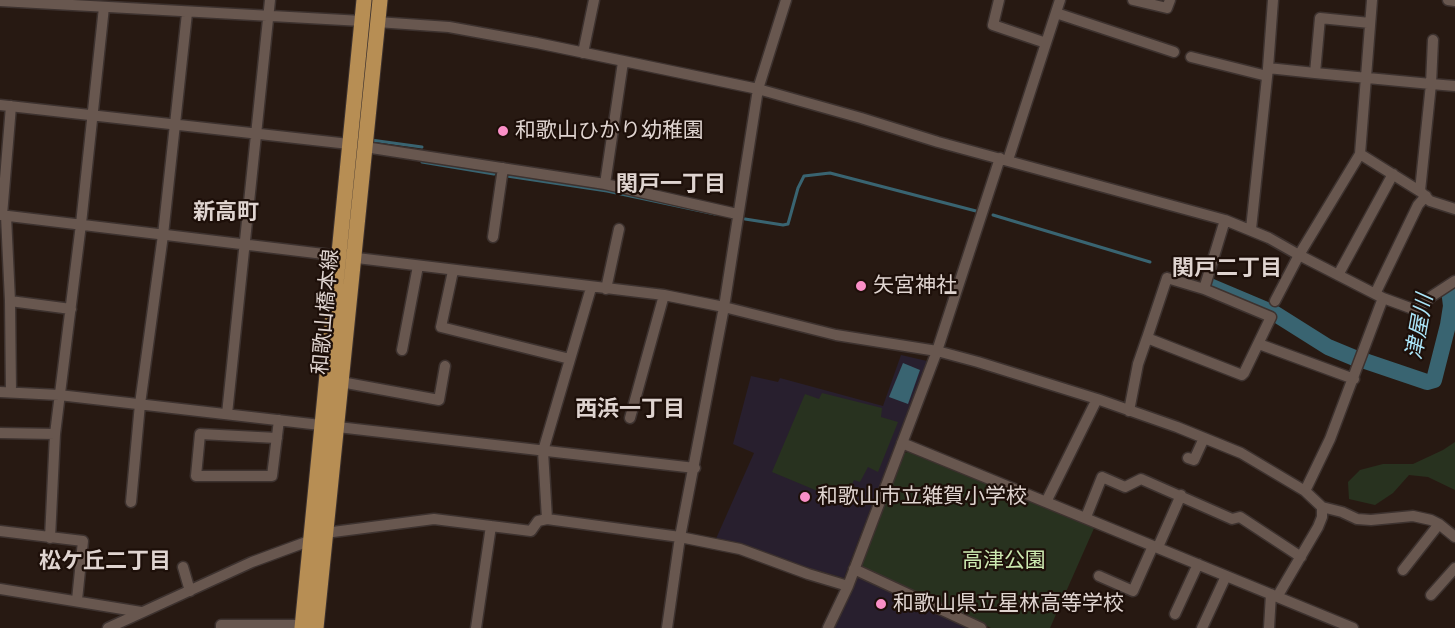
<!DOCTYPE html>
<meta charset="utf-8">
<style>
body{margin:0}
canvas{display:block;background:#271912}
</style>
<canvas width="1455" height="628"></canvas>
<script>
const ctx = document.querySelector('canvas').getContext('2d');
ctx.lineJoin = 'round';
function paint(path, color) { ctx.fillStyle = color; ctx.fill(path, 'evenodd'); }
const poly = rows => new Path2D(rows.map(r => 'M' + r).join(''));
function stroke(path, color, width, dash) { ctx.strokeStyle = color; ctx.lineWidth = width; ctx.lineCap = dash ? 'butt' : 'round'; ctx.setLineDash(dash || []); ctx.stroke(path); }
function write(font, color, halo, rows, align = 'center') {
  ctx.font = font + ' "PT Sans","Noto Sans JP",sans-serif'; ctx.lineWidth = 4.5; ctx.setLineDash([]); ctx.textBaseline = 'middle'; ctx.strokeStyle = halo; ctx.fillStyle = color; for (const [text, x, y, turn = 0] of rows) {
    ctx.save(); ctx.translate(x, y); ctx.rotate((+turn || 0) * Math.PI / 180); ctx.textAlign = isNaN(turn) ? turn : align; if (halo) ctx.strokeText(text, 0, 0); ctx.fillText(text, 0, 0); ctx.restore();
  }
}
const education = poly([
 [901,355,927,361,844,578,715,541,754,453,733,444,751,376,778,382,780,378,883,406],
 [859,575,971,628,830,628,852,580]
]);
const green = poly([
 [822,393,882,408,881,417,898,422,878,472,868,467,860,482,854,480,844,502,772,472,805,394,819,399],
 [1455,442,1455,490,1428,477,1409,475,1393,493,1375,505,1349,499,1348,482,1360,470,1383,464,1413,464,1443,450],
 [910,451,1095,526,1050,628,991,628,861,567,861,561,905,453]
]);
const water = poly([
 [903,363,920,370,908,404,889,397]
]);
const stream = poly([
 [371,140,422,147],
 [422,162,494,174],
 [507,176,607,191,715,214],
 [993,215,1150,262],
 [745,219,783,225,788,224,798,188,804,176,830,173,976,211]
]);
const river = poly([
 [1210,286,1274,313,1328,347,1357,359],
 [1365,361,1427,382,1434,380,1448,325,1451,306,1449,289,1455,285]
]);
const minor = poly([
 [999,0,993,25,1046,43],
 [1133,0,1167,8,1170,0],
 [1372,0,1360,154,1421,192,1430,201,1455,209],
 [1448,0,1455,1],
 [0,1,362,21],
 [1056,13,1174,52],
 [377,22,449,27,537,43,758,89,861,118,938,142,1225,220,1269,238,1299,255,1383,298,1413,309,1418,308,1432,296,1455,281],
 [583,53,594,0],
 [1191,57,1267,76],
 [1268,68,1315,73,1320,18,1370,23],
 [1315,73,1431,84,1433,40],
 [0,105,349,144],
 [365,147,605,184,737,214],
 [1008,160,1060,0],
 [605,184,623,62],
 [1420,191,1431,84,1455,86],
 [0,215,664,295,724,307,836,335,937,351,978,362,1097,399,1177,427,1241,453,1305,491,1322,507,1322,517,1318,527,1277,597],
 [2,215,11,106],
 [6,216,10,301],
 [1251,229,1268,68,1273,0],
 [493,237,503,168],
 [453,271,441,327,570,359],
 [1338,275,1393,174],
 [1167,278,1204,289,1271,317,1244,373,1242,375,1147,338,1167,278],
 [606,289,619,229],
 [1204,289,1225,220],
 [1375,294,1418,205,1426,196],
 [1275,301,1299,255,1360,154],
 [1259,344,1354,379],
 [402,350,418,266],
 [341,382,439,400,445,366],
 [0,392,59,395,695,468],
 [11,392,10,301,71,309],
 [1129,411,1138,364,1147,338],
 [227,414,270,0],
 [630,418,664,295],
 [0,433,55,434],
 [277,438,200,434,196,476,272,476,279,420],
 [902,443,1353,628],
 [1188,458,1194,460,1204,438],
 [1305,491,1330,439,1383,298],
 [131,502,140,404,163,235,187,13],
 [1046,502,1097,399],
 [1322,507,1342,512,1357,519,1371,520,1413,516,1431,520,1439,524,1455,537],
 [1086,517,1102,477,1125,487,1141,479,1232,519,1240,517,1301,557],
 [547,519,543,451,591,288],
 [0,531,83,541,77,600],
 [50,538,55,434,81,224,104,7],
 [1158,547,1181,495],
 [183,567,190,591],
 [854,569,981,628],
 [1403,570,1439,524],
 [1099,576,1133,591,1153,546],
 [0,589,141,612],
 [1431,595,1455,568],
 [1175,614,1198,564],
 [108,628,252,562,309,541,325,533,434,519,531,531,538,521,547,519,680,537,740,549,808,574,848,586],
 [221,628,221,625,302,625],
 [476,628,491,526],
 [667,628,680,537,724,307,758,89,786,0],
 [828,628,848,586,937,351,1000,158],
 [1202,628,1226,576],
 [1269,628,1271,594]
]);
const primary = poly([
 [302,628,364,0],
 [316,628,380,0]
]);
const markers = [
 [503,131,6,"#fa8fc7"],
 [861,286,6,"#fa8fc7"],
 [805,497,6,"#fa8fc7"],
 [881,604,6,"#fa8fc7"]
];
const poiNames = [
 ["和歌山ひかり幼稚園",515,131],
 ["矢宮神社",873,286],
 ["和歌山市立雑賀小学校",817,497],
 ["和歌山県立星林高等学校",893,604]
];
const streetNames = [
 ["和歌山橋本線",326,312,-85]
];
const parkNames = [
 ["高津公園",1004,561]
];
const neighbourhoodNames = [
 ["関戸一丁目",671,185],
 ["新高町",226,213],
 ["関戸二丁目",1227,269],
 ["西浜一丁目",630,410],
 ["松ケ丘二丁目",105,562]
];
const waterNames = [
 ["津屋川",1420,327,-80]
];
paint(education, '#281f2e');
paint(green, '#28321f');
paint(water, '#396471');
stroke(stream, '#396471', 3);
stroke(river, '#396471', 16);
stroke(minor, '#3d322f', 13);
stroke(primary, '#3d322f', 17);
stroke(minor, '#68574f', 10);
stroke(primary, '#b78e54', 15);
for (const [x, y, r, color] of markers) { const dot = new Path2D(); dot.arc(x, y, r, 0, 2 * Math.PI); ctx.fillStyle = color; ctx.fill(dot); stroke(dot, '#1d0f09', 2); }
write('21px', '#dfd4d0', '#1d0f09', poiNames, 'left');
write('21px', '#dfd4d0', '#1d0f09', streetNames);
write('21px', '#cce9b0', '#1d0f09', parkNames);
write('bold 22px', '#dfd4d0', '#1d0f09', neighbourhoodNames);
write('italic 22px', '#abe6fa', '#1d0f09', waterNames);
</script>
